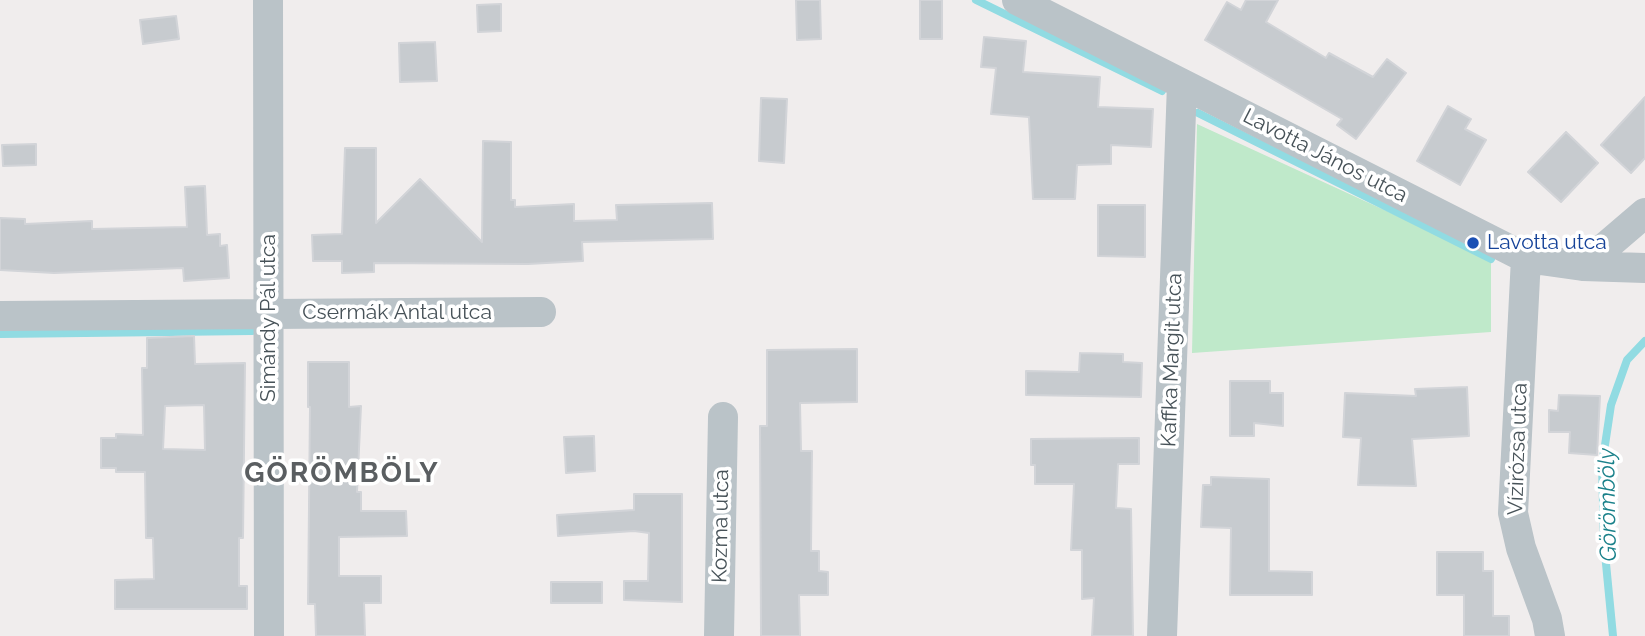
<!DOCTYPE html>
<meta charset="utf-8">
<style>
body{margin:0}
canvas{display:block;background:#f0eded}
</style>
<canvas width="1645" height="636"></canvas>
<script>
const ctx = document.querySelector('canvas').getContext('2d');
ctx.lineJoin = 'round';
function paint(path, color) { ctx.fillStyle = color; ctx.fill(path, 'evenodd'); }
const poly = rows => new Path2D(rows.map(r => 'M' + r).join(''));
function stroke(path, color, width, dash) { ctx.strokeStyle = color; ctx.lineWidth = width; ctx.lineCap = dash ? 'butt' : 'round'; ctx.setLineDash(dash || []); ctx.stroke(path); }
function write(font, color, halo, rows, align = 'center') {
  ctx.font = font + ' Raleway,sans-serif'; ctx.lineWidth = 7; ctx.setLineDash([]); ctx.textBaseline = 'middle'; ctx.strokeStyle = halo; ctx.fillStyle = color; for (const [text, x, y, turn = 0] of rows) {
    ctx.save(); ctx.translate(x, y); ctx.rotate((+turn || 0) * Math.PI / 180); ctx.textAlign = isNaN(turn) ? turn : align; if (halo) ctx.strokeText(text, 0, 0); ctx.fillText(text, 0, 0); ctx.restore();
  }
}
const green = poly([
 [1197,124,1491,259,1491,332,1192,353]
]);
const stream = poly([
 [976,0,1162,91],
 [1198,113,1491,259],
 [0,334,252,331],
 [1613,636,1604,543,1602,465,1611,405,1627,360,1645,341]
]);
const building = poly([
 [796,0,820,0,821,39,797,40,796,0],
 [920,0,942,0,942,39,920,39,920,0],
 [1246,0,1278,0,1266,22,1326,58,1329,53,1373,77,1387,59,1406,73,1356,139,1337,125,1342,119,1205,40,1227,2,1241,10,1246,0],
 [501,4,501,31,478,32,477,5,501,4],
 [176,16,179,39,143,44,140,20,176,16],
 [984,37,1026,41,1023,72,1100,77,1098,107,1153,109,1151,147,1111,145,1111,164,1077,165,1075,199,1033,199,1029,117,991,114,996,68,981,67,984,37],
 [435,42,437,81,400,82,399,43,435,42],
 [1645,97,1645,158,1631,173,1601,145,1645,97],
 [761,98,787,99,784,163,759,161,761,98],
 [1448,106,1471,119,1465,129,1486,140,1460,185,1417,161,1448,106],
 [1566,132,1598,163,1561,202,1528,172,1566,132],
 [483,141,511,142,511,200,515,200,515,207,574,204,574,221,617,220,616,205,712,203,713,239,582,242,583,261,528,264,374,263,374,272,342,273,342,261,313,261,312,235,342,234,345,148,376,148,376,223,420,179,482,242,483,141],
 [36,144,36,165,3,166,2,145,36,144],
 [205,186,207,235,220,234,220,246,227,245,229,278,184,281,183,268,54,273,0,270,0,218,25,219,25,224,92,221,92,229,187,227,185,187,205,186],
 [1098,205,1145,205,1145,257,1098,256,1098,205],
 [194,336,195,364,245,363,243,538,239,538,239,586,247,586,247,609,115,609,115,580,154,579,153,538,146,538,145,472,116,472,116,468,101,468,101,438,116,438,116,434,143,435,142,368,147,368,147,338,194,336],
 [204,405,205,450,163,449,165,406,204,405],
 [857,349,857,402,800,403,801,451,812,451,811,551,819,551,819,571,828,572,828,595,799,595,800,636,761,636,760,426,767,426,767,350,857,349],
 [1080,353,1123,354,1123,362,1142,363,1141,397,1026,395,1026,371,1079,372,1080,353],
 [308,362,349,362,349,407,361,406,357,492,361,492,361,511,406,511,407,536,339,537,339,576,381,576,381,603,364,603,365,636,316,636,315,604,308,604,310,407,308,407,308,362],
 [1230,381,1270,381,1270,393,1283,393,1283,426,1254,423,1254,436,1230,436,1230,381],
 [1467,387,1469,436,1412,439,1416,486,1358,485,1361,438,1343,437,1345,393,1416,396,1415,389,1467,387],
 [1559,395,1600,396,1597,455,1569,453,1570,432,1549,432,1549,410,1558,411,1559,395],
 [594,436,595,471,566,473,564,437,594,436],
 [1139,438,1139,464,1118,464,1116,508,1131,509,1133,636,1092,636,1094,598,1082,599,1082,550,1071,550,1074,484,1035,484,1035,465,1031,465,1031,439,1139,438],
 [1211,477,1269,479,1269,571,1312,572,1312,595,1230,595,1231,528,1201,527,1203,485,1211,485,1211,477],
 [634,494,682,494,682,602,624,600,624,581,648,581,649,533,634,531,558,536,557,515,634,510,634,494],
 [1437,552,1483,552,1483,571,1493,571,1493,616,1509,616,1509,636,1464,636,1464,595,1437,595,1437,552],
 [551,582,602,582,602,603,551,603,551,582]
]);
const street = poly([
 [268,0,269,636],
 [1017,0,1526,258,1583,266,1645,268],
 [1526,258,1513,513,1521,548,1547,619,1550,636],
 [1583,266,1645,213],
 [0,316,541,312],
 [719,636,723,417],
 [1162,636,1182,84]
]);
const markers = [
 [1473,243,7,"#1a4fb4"]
];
const streetNames = [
 ["Lavotta János utca",1325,156,27],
 ["Csermák Antal utca",397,313],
 ["Simándy Pál utca",269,318,-90],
 ["Kaffka Margit utca",1172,360,-88],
 ["Vízirózsa utca",1518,449,-88],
 ["Kozma utca",721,526,-89]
];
const transitNames = [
 ["Lavotta utca",1487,243]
];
const waterNames = [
 ["Görömböly",1608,505,-91]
];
const districtNames = [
 ["GÖRÖMBÖLY",342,474]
];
paint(green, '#bfe9ca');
stroke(stream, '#91dbe2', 8);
paint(building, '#c7cbcf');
stroke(building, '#d2d4d8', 2);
stroke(street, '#bac3c8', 30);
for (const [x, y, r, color] of markers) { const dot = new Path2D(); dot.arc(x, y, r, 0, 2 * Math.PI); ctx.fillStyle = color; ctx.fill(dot); stroke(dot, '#fff', 2.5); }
write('21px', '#475258', '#fff', streetNames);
write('21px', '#164399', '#fff', transitNames, 'left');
write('italic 23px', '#1a818a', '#fff', waterNames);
ctx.letterSpacing = '2px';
write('bold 28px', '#5a5e61', '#fff', districtNames);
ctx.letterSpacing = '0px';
</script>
